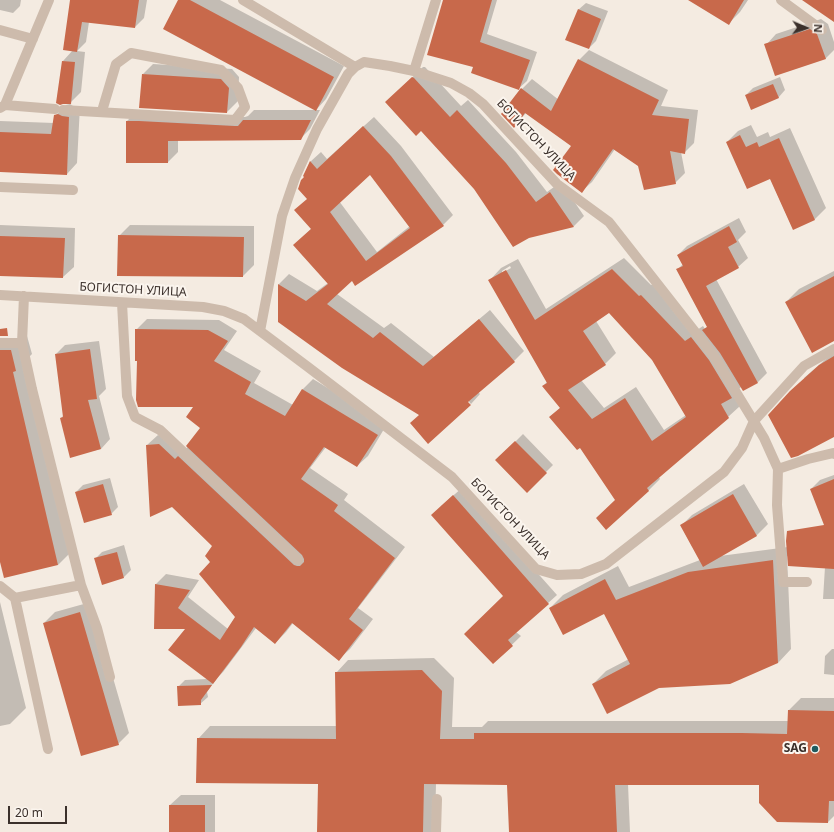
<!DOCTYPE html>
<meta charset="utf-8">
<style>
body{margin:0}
#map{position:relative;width:834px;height:832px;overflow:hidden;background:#f4ebe1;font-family:"Noto Sans",sans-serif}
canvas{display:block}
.north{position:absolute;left:786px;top:8px;width:40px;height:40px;-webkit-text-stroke:3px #fbf5ee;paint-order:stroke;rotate:92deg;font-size:11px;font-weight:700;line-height:16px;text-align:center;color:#3b302b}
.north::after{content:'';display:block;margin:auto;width:14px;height:18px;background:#3b302b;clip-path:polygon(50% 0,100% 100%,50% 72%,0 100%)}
.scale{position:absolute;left:8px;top:806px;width:59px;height:18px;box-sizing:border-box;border:2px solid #3b302b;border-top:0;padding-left:5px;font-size:12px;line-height:14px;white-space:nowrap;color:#3b302b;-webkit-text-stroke:3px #fbf5ee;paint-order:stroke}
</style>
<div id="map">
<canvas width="834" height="832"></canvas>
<div class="north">N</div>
<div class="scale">20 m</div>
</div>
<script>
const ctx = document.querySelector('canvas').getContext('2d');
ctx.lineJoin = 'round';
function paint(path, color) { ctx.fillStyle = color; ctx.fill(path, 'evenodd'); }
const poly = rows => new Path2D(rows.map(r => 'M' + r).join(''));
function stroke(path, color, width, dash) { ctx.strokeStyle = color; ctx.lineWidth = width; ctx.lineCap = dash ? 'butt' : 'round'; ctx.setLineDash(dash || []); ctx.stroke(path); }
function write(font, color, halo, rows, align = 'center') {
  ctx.font = font + ' "Noto Sans",sans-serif'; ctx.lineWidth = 4; ctx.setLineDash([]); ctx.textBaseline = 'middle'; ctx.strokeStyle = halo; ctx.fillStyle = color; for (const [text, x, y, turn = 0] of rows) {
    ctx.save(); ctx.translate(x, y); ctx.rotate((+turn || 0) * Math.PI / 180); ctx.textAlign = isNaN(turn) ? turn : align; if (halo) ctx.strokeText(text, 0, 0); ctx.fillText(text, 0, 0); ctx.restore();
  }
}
const shadow = poly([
 [0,0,21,0,20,6,13,13,0,10],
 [71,0,147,0,144,18,135,27,89,22,86,42,77,51,85,52,81,92,70,103,63,61,73,50],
 [179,0,220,0,344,66,326,99,316,110],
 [444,0,497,0,487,34,537,52,527,81,518,89,474,66],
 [702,0,748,0,740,12,729,23],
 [586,3,608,11,596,41,589,48,578,10],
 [821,19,828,24,834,42,834,50,825,59,766,45,776,34],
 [589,50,668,90,661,106,698,110,694,143,684,153,681,152,685,173,675,183,639,165,615,149,592,182,582,191,572,146,526,113,514,126,503,114,522,89,532,79,559,100,579,60],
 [153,64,232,69,239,77,238,101,227,112,143,74],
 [423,67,425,67,461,106,468,100,516,152,547,192,561,182,584,216,574,226,528,237,475,188,397,92],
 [780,77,785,90,778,98,746,95,753,88],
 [70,104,73,106,80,106,77,163,67,174,0,171,0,121,54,123,55,116,66,105],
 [254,110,320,110,310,129,300,139,178,140,178,152,168,162,127,121,137,111,245,117,248,116],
 [374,117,401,146,453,215,443,225,352,280,337,294,384,328,391,323,434,357,490,310,524,351,514,361,478,392,480,394,471,404,465,397,420,415,279,321,279,284,289,274,317,291,328,283,294,245,312,228,305,177,310,162,321,152,327,159],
 [370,173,410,226,377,252,339,201],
 [751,125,757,137,768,132,770,137,790,128,826,208,815,219,793,229,770,178,727,142,738,131],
 [739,218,746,232,738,240,748,258,738,267,716,279,767,373,758,382,741,387,733,395,740,406,728,417,659,477,660,479,648,491,616,499,580,446,550,417,561,407,543,386,547,382,490,280,501,268,518,259,546,309,624,258,651,285,653,284,697,330,703,326,705,329,708,326,677,270,683,264,678,255,687,246],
 [510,266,511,268,502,273,502,271],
 [610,312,653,360,686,415,664,430,636,387,604,408,581,380,605,364,616,353,596,321],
 [0,225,75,228,74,267,63,277,0,275],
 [130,225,254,226,254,265,243,276,118,275,119,236],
 [834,271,834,340,786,302,799,289],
 [147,319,219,320,237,331,224,350,261,371,254,383,293,405,303,389,313,379,387,424,368,456,357,466,326,447,310,468,348,494,344,500,405,547,358,608,373,619,350,649,339,659,293,623,286,632,275,643,256,628,223,672,217,678,207,692,208,697,200,704,178,687,185,680,207,679,187,628,155,628,156,584,166,574,199,580,188,597,228,629,236,616,212,562,213,545,147,445,158,435,186,449,202,427,194,406,138,360,136,330],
 [27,336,32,354,29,357,74,549,58,565,0,558,0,348,7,340],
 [99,341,106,389,99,396,110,439,101,449,71,456,61,418,64,415,56,354,65,345],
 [834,352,834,435,804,378],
 [523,434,553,465,527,491,497,460],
 [834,475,834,527,811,489,820,480],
 [110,478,118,507,111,514,76,492,83,485],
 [744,484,768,524,757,535,720,556,788,547,834,533,834,599,823,599,825,567,787,556,791,649,778,663,593,684,606,671,629,659,604,612,550,608,563,595,618,566,629,587,700,560,681,526,692,515],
 [462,488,557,595,516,632,521,636,493,663,504,596,441,506],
 [124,545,131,570,124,577,95,559,102,552],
 [0,602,26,708,10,724,0,726],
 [91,602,129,733,118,744,44,623,55,612],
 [832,649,834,649,834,675,824,674,825,656],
 [434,658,454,678,452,727,482,727,488,721,789,721,789,710,801,698,834,698,834,816,828,822,760,784,628,784,630,832,510,832,508,784,436,783,435,830,432,832,318,832,319,783,198,739,210,726,336,726,336,673,348,660],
 [181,795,215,795,215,832,170,832,170,805]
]);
const building = poly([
 [70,0,139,0,135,28,82,22,77,52,63,50],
 [178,0,190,0,334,77,316,111,163,29],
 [443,0,492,0,480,42,530,60,519,90,471,73,473,67,427,55],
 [688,0,744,0,729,25],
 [802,0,834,0,834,22],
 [578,9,601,19,589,49,565,40],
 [810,29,817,34,826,59,775,76,764,44],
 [578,59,659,100,652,115,689,119,685,154,670,151,676,184,644,190,638,166,613,149,582,193,557,174,553,170,571,146,525,113,514,128,501,114,521,88,551,111],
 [62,61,75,62,71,104,63,104,60,105,56,103],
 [142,74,221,79,229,88,227,113,139,108],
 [412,77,414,78,450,117,457,110,506,163,536,202,550,192,574,227,529,238,513,247,474,189,421,131,416,136,385,102],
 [773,84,779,98,751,110,745,95],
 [58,114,62,116,69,117,67,175,0,172,0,132,51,134,54,115],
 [243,120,311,120,301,140,168,141,168,163,126,163,126,121,139,121,235,126,238,126],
 [363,126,391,156,444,226,355,286,352,281,327,304,373,338,380,332,423,366,479,319,515,362,468,402,471,405,428,444,410,423,419,415,342,368,278,322,278,284,306,301,328,284,293,245,311,229,294,210,307,199,298,189,301,180,304,177,303,176,310,161,317,169],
 [370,175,410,228,366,261,330,212],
 [740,135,746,147,757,142,759,147,779,138,815,220,793,230,770,179,747,189,726,142],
 [729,226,737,242,728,247,739,268,706,286,758,383,743,391,720,353,702,330,707,327,676,269,683,266,677,255],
 [118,235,244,237,243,277,117,276],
 [0,236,65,238,63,278,0,276],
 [612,269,639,296,641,295,685,341,691,337,709,360,732,398,721,404,729,418,647,488,649,491,606,530,596,518,615,500,580,448,577,450,549,417,560,408,542,386,547,383,488,280,506,270,535,320],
 [609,313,652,360,686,417,652,441,625,398,592,419,568,390,606,365,583,331],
 [834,276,834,341,812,353,785,302],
 [7,328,8,336,0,336,0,329],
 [135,329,208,330,228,341,214,361,251,382,245,394,285,416,302,389,378,435,357,467,324,447,301,479,338,505,334,511,395,558,349,619,363,630,339,661,292,623,275,644,254,627,241,647,213,684,168,650,185,629,154,629,155,584,190,590,178,608,220,640,235,617,199,574,210,562,205,556,212,546,172,507,150,517,146,445,159,444,175,459,178,456,294,565,297,566,300,566,304,562,304,559,302,555,186,446,200,428,186,417,193,407,138,407,136,400,137,361,135,361],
 [90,349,97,399,88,400,101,449,70,458,60,418,63,417,55,354],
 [0,350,11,350,16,371,13,372,58,565,4,578,0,562],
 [834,356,834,437,798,456,791,458,768,415,790,391,819,365],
 [515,441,547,473,527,493,495,460],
 [834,479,834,569,788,566,786,541,787,531,824,525,810,489],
 [103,484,112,515,84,523,75,492],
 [733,494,757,536,703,567,680,525],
 [453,495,549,604,508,640,513,646,493,664,464,634,503,596,431,515],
 [117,552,124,578,102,585,94,558],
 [773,560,778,663,730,684,659,688,607,714,592,684,630,664,604,614,563,635,549,608,605,579,616,600,688,572],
 [80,612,119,745,81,756,43,623],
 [422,670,442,691,440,739,474,739,474,733,742,733,787,734,788,710,834,711,834,801,829,801,828,823,777,822,759,803,759,785,615,785,617,832,509,832,507,785,424,784,423,832,317,832,318,784,196,783,197,738,336,739,335,672],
 [212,685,201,700,201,705,178,706,177,686],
 [169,805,205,805,205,832,169,832]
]);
const minor = poly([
 [243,0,355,67],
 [781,0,822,30],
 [0,30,33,39],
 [414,71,436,0],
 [5,105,55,109],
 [0,108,5,105,49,0],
 [63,110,235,120,245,107,238,88,221,70,131,53,116,64,102,111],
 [0,187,73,190],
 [0,295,203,307,224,311,244,319,308,367,452,477,536,569,557,575,581,574,606,564,724,472,742,448,754,421,804,366,834,349],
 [24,296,22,343,32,389,81,585,97,628,110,677],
 [122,303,127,396,135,417,160,430,298,560],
 [260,331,282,216,295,178,317,129,348,74,355,67,364,62,390,66,414,71,451,83,469,93,483,104,544,170,557,184,609,222,714,356,764,438,778,469,808,459,833,453,834,454],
 [0,343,22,343],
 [778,469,777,505,783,582,807,582],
 [0,586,15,598,81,585],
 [15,598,48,749],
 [436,832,437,799]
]);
const markers = [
 [815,749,4,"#1f5a5e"]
];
const streetNames = [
 ["БОГИСТОН УЛИЦА",536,140,46],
 ["БОГИСТОН УЛИЦА",133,290,3],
 ["БОГИСТОН УЛИЦА",510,519,46]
];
const poiNames = [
 ["SAG",807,749]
];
paint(shadow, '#0003');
paint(building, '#c8694b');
stroke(minor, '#cdbbac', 10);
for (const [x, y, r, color] of markers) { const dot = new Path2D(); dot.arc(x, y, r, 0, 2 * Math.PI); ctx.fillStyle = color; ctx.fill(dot); stroke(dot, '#fbf5ee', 1.5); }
write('12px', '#3b302b', '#fbf5ee', streetNames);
write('bold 12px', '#3b302b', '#fbf5ee', poiNames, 'right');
</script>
